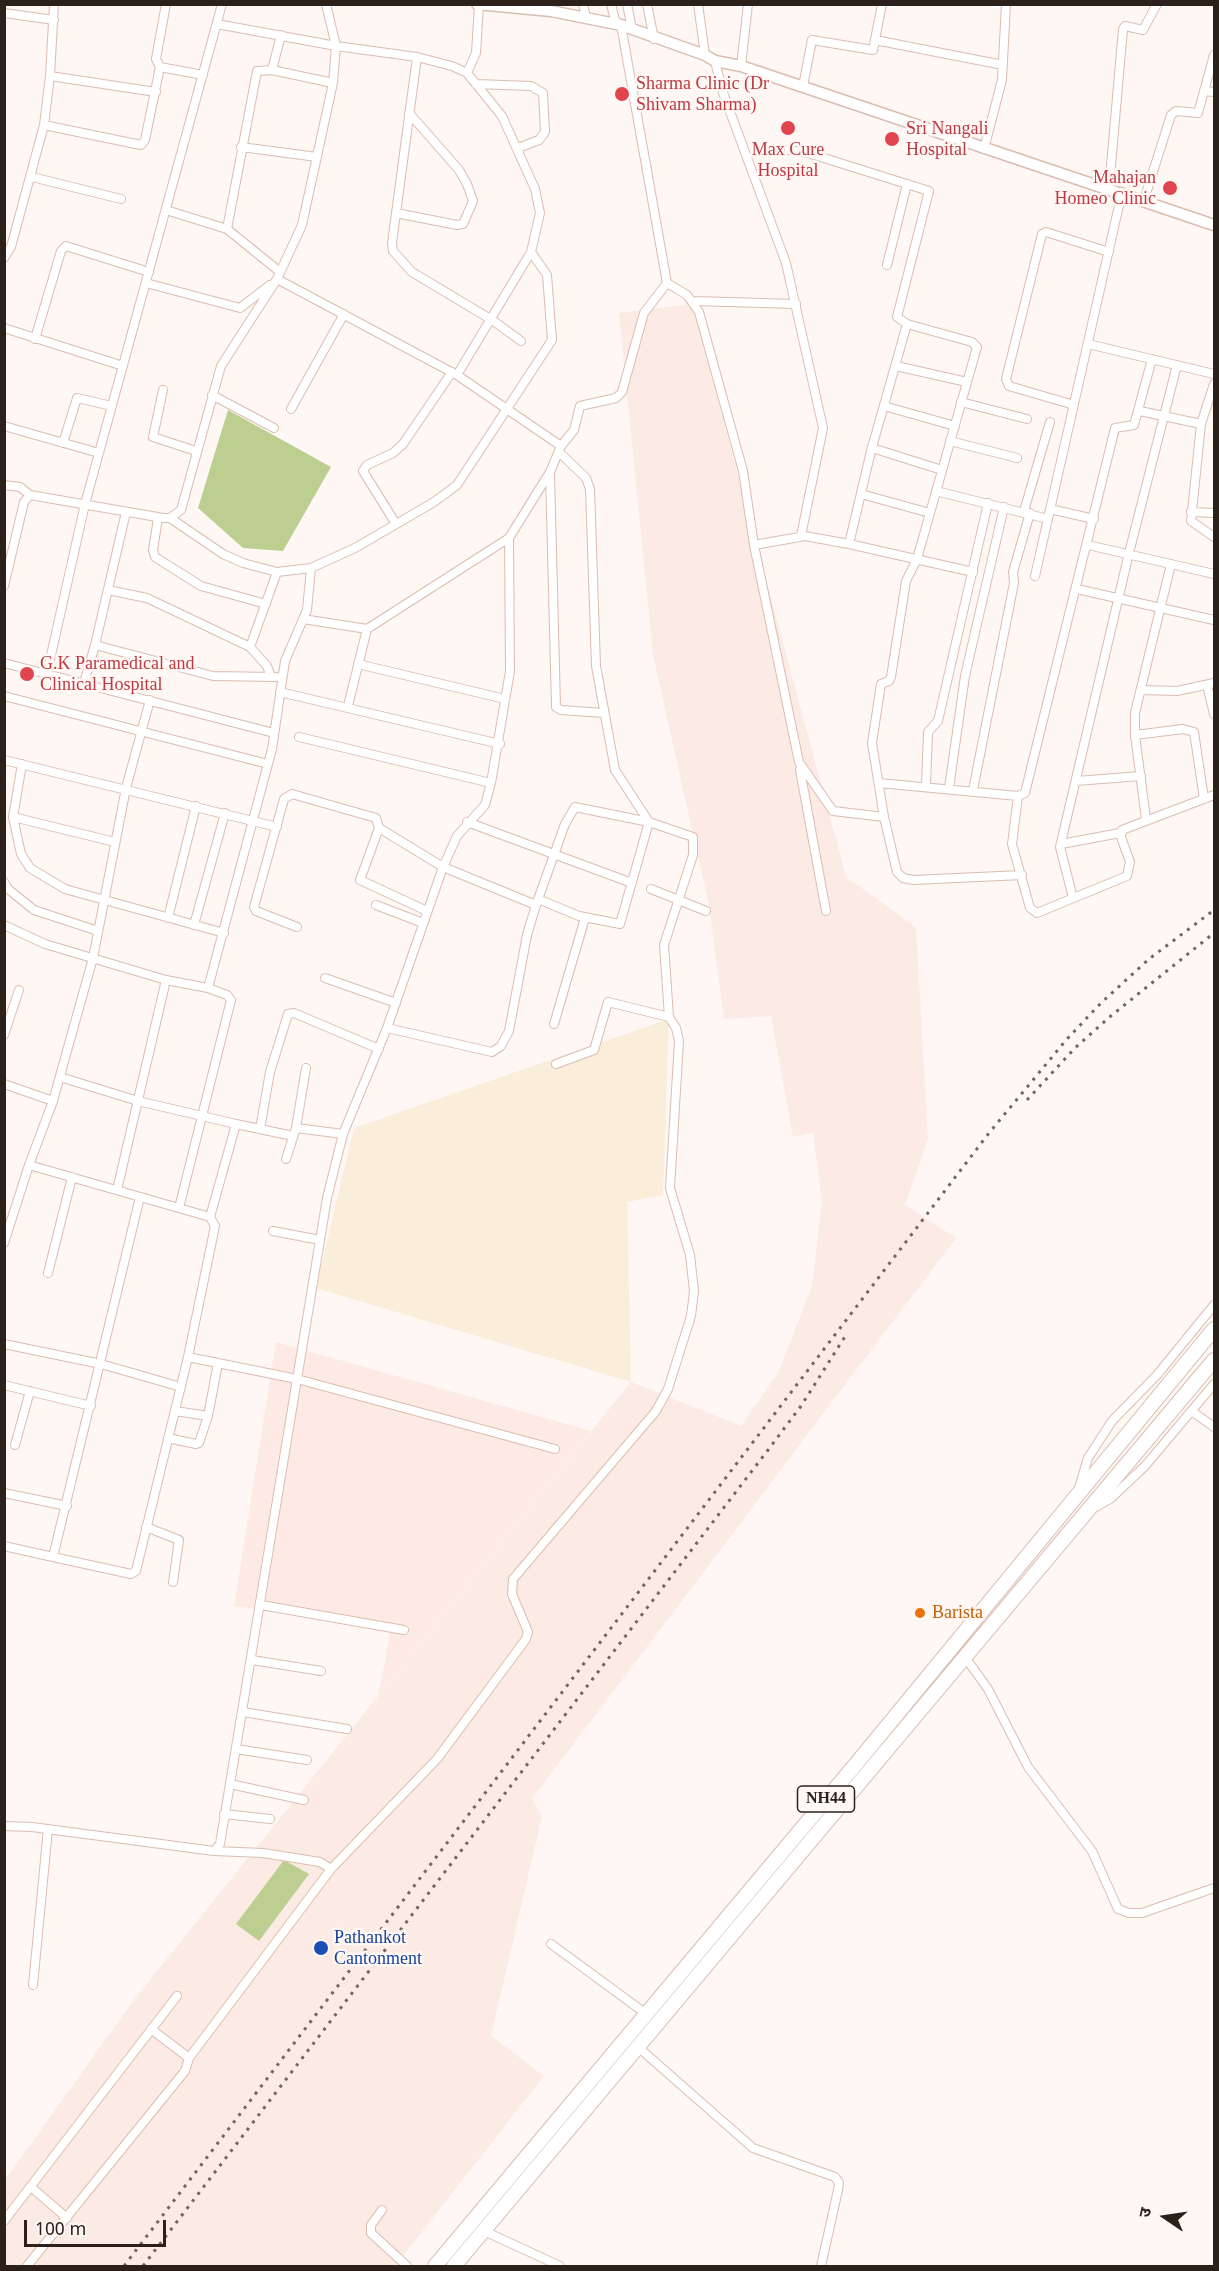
<!DOCTYPE html>
<meta charset="utf-8">
<style>
body{margin:0}
#map{position:relative;width:1219px;height:2271px;overflow:hidden;background:#fef7f4;font-family:Georgia,"Noto Sans Devanagari",serif}
canvas{display:block}
.frame{position:absolute;inset:0;border:6px solid #2c201b;pointer-events:none}
.north{position:absolute;left:1135px;top:2187px;width:60px;height:60px;-webkit-text-stroke:4px #fef7f4;paint-order:stroke;rotate:283deg;font-size:16px;font-weight:700;line-height:24px;text-align:center;color:#2c201b}
.north::after{content:'';display:block;margin:auto;width:21px;height:27px;background:#2c201b;clip-path:polygon(50% 0,100% 100%,50% 72%,0 100%)}
.scale{position:absolute;left:24px;top:2220px;width:142px;height:27px;box-sizing:border-box;border:3px solid #2c201b;border-top:0;padding-left:8px;font-size:18px;line-height:21px;white-space:nowrap;color:#2c201b;-webkit-text-stroke:4px #fef7f4;paint-order:stroke}
</style>
<div id="map">
<canvas width="1219" height="2271"></canvas>
<div class="frame"></div>
<div class="north">उ</div>
<div class="scale">100 m</div>
</div>
<script>
const ctx = document.querySelector('canvas').getContext('2d');
ctx.lineJoin = 'round';
function paint(path, color) { ctx.fillStyle = color; ctx.fill(path, 'evenodd'); }
const poly = rows => new Path2D(rows.map(r => 'M' + r).join(''));
function stroke(path, color, width, dash) { ctx.strokeStyle = color; ctx.lineWidth = width; ctx.lineCap = dash ? 'butt' : 'round'; ctx.setLineDash(dash || []); ctx.stroke(path); }
function write(font, color, halo, rows, align = 'center') {
  ctx.font = font + ' Georgia,serif'; ctx.lineWidth = 5; ctx.setLineDash([]); ctx.textBaseline = 'middle'; ctx.strokeStyle = halo; ctx.fillStyle = color; for (const [text, x, y, turn = 0] of rows) {
    ctx.save(); ctx.translate(x, y); ctx.rotate((+turn || 0) * Math.PI / 180); ctx.textAlign = isNaN(turn) ? turn : align; if (halo) ctx.strokeText(text, 0, 0); ctx.fillText(text, 0, 0); ctx.restore();
  }
}
const commercial = poly([
 [276,1342,591,1431,378,1696,391,1630,234,1606]
]);
const industrial = poly([
 [669,1019,663,1195,627,1202,631,1382,316,1288,354,1128]
]);
const built = poly([
 [692,304,846,877,916,927,928,1139,905,1205,956,1238,532,1799,542,1816,491,2036,544,2076,395,2266,5,2266,5,2180,136,1997,631,1382,741,1426,779,1371,812,1286,822,1201,813,1133,793,1137,771,1016,724,1019,709,905,653,655,619,313]
]);
const green = poly([
 [228,410,331,467,283,551,243,548,198,508],
 [284,1860,309,1874,259,1941,236,1924]
]);
const minor = poly([
 [583,4,586,18],
 [611,4,616,24],
 [627,4,632,29],
 [647,4,654,39],
 [698,4,705,55],
 [4,13,54,20],
 [217,24,336,46,417,57,452,66,467,73,502,116,535,189,540,213,531,252,457,375],
 [621,25,667,283,687,295,699,312,743,471,754,545,799,762,833,811,884,817],
 [875,40,1003,65],
 [417,57,392,243,393,251,412,272,492,320,521,341],
 [715,61,722,90,786,263,823,428,801,536],
 [741,66,748,4],
 [160,67,156,59,166,4],
 [272,70,281,35],
 [467,73,476,53,479,5],
 [50,76,156,92],
 [476,84,531,86,543,93,545,132,539,140,518,148],
 [803,86,812,40,873,50,882,4],
 [1204,91,1214,92],
 [44,125,141,145,145,140,160,67,203,75],
 [241,147,317,157],
 [984,149,1002,80,1006,4],
 [789,150,808,153,929,191,897,317,907,324,871,451,849,544,973,572],
 [32,177,121,199],
 [1109,188,1123,29,1125,26,1143,30,1157,4],
 [1144,200,1171,115,1176,111,1198,113,1214,55],
 [166,210,227,229,257,71,272,70,333,83],
 [396,213,457,225,463,224,473,201,467,184,459,170,409,113],
 [227,229,280,272],
 [4,258,11,247,44,125,50,76,54,4],
 [887,265,907,184],
 [146,283,240,308,270,285],
 [693,301,796,304],
 [907,324,972,342,977,347,917,559,906,581,891,677,889,681,881,684,872,743,884,817,897,872,903,878,913,880,1022,875],
 [4,328,123,366],
 [35,339,61,251,66,246,149,272],
 [1088,344,1214,374],
 [896,366,967,382],
 [1214,384,1201,424,1191,521,1214,537],
 [163,390,153,437,196,451],
 [212,395,274,428],
 [961,402,1027,419],
 [1074,405,1009,386,1006,379,1042,234,1046,232,1109,252],
 [884,406,955,426],
 [291,409,344,314],
 [1140,411,1201,424],
 [4,426,99,453],
 [950,441,1017,458],
 [63,443,77,398,112,406],
 [561,446,574,430,580,406,616,398,622,392,644,313,667,283],
 [872,448,942,470],
 [550,473,556,707,561,710,604,713],
 [4,485,20,487,30,495],
 [936,491,1048,519],
 [861,494,930,513],
 [1050,509,1094,519],
 [1024,511,1050,422],
 [1191,512,1214,513],
 [158,518,153,550,155,557,201,586,266,604],
 [170,518,223,554,243,563,277,572,311,568,307,610,285,661,272,749,208,988,227,995,231,1000,179,1208],
 [396,524,363,471,367,465,393,453,403,444,452,372],
 [754,545,805,536,849,544],
 [1088,545,1214,574],
 [311,568,355,548,434,502,457,485,552,340,547,275,531,252],
 [1035,576,1122,192],
 [4,586,24,502,30,495,163,518,170,518,181,510,221,366,277,279],
 [1077,589,1214,620],
 [108,590,147,598,250,647,267,666,271,677],
 [303,619,367,629,509,538,550,472,561,446,457,375,277,279,302,225,333,83,336,46,326,4],
 [95,645,213,676,276,677],
 [250,647,277,572],
 [4,663,274,733],
 [358,664,505,699],
 [47,673,85,504,222,4],
 [84,683,95,645,126,512],
 [1207,685,1214,714],
 [1141,690,1177,691,1214,683],
 [280,692,500,744],
 [4,696,268,764],
 [348,706,367,629],
 [1135,735,1183,729,1194,732,1204,799],
 [299,737,491,783],
 [4,760,277,827],
 [22,764,13,817,21,854,30,868,65,889,224,933],
 [800,770,826,911],
 [1076,781,1141,776],
 [879,783,1018,796,1025,793,1115,428,1134,425,1152,359],
 [926,786,928,732,938,721,988,503],
 [949,788,965,676,1004,507],
 [973,790,1014,583,1013,572,1030,513],
 [1018,796,1012,844,1030,908,1037,913,1127,876,1130,862,1121,837,1122,830,1214,795],
 [13,817,115,842],
 [1146,819,1135,735,1135,713,1171,564],
 [467,822,632,883],
 [379,828,360,880,427,911],
 [1061,844,1120,833],
 [4,882,8,889,34,910,98,931],
 [651,889,706,911],
 [1073,898,1060,847,1129,553,1177,365],
 [538,899,579,916,620,924,649,822,615,770,596,666,590,489,586,478,560,453],
 [376,905,423,923],
 [168,918,196,806],
 [4,925,45,944,166,980,117,1190],
 [194,925,225,813],
 [297,927,256,911,254,907,284,799,292,794,376,818,379,828,443,867,536,905],
 [325,978,396,1003],
 [166,980,208,988],
 [554,1024,585,918],
 [387,1028,492,1052,501,1046,509,1031,527,935,536,905,565,824,575,807,649,822,693,837,693,855,664,945,669,1017],
 [4,1035,19,990],
 [60,1077,138,1101,236,1124,210,1217],
 [4,1084,53,1101],
 [236,1124,293,1136],
 [296,1128,343,1134],
 [260,1129,270,1072,288,1014,294,1013,379,1049],
 [286,1159,296,1128,306,1068],
 [273,1231,320,1240],
 [4,1243,29,1165],
 [48,1273,72,1177],
 [4,1344,101,1364,181,1387],
 [188,1357,297,1379,555,1449],
 [4,1385,91,1406],
 [175,1411,208,1416],
 [1193,1412,1214,1427],
 [168,1438,196,1444,199,1443,208,1416,218,1363],
 [15,1445,30,1391],
 [1079,1488,1088,1458,1112,1421,1157,1375,1214,1305],
 [4,1493,67,1506],
 [1094,1508,1110,1499,1145,1466,1214,1384],
 [146,1527,179,1540,173,1582],
 [4,1546,53,1557,140,1197],
 [53,1557,131,1574,136,1571,188,1357,215,1226,210,1217,29,1165,53,1101,93,958,126,788,150,700],
 [261,1605,404,1630],
 [965,1657,988,1689,1028,1767,1092,1851,1118,1909,1129,1913,1142,1913,1214,1888],
 [252,1660,321,1671],
 [243,1712,347,1729],
 [236,1749,307,1760],
 [230,1784,304,1800],
 [224,1814,270,1819],
 [4,1826,32,1827,214,1851,220,1844,327,1198,343,1134,387,1028,443,867,457,836,485,805,491,783,510,671,509,538],
 [214,1851,263,1853,320,1862,331,1869],
 [551,1944,645,2013],
 [33,1985,48,1829],
 [638,2047,753,2148,835,2177,839,2183,838,2190,821,2266],
 [189,2058,331,1869,437,1759,526,1639,528,1632,512,1594,513,1579,656,1411,668,1389,691,1316,694,1291,690,1255,670,1188,679,1041,676,1028,669,1017,608,1002,594,1050,556,1064],
 [31,2187,67,2218],
 [382,2210,371,2225,371,2233,407,2266],
 [4,2221,177,1996],
 [484,2231,560,2266],
 [27,2266,185,2071,189,2058,151,2029]
]);
const tertiary = poly([
 [477,4,551,11,621,25,705,55,715,61,741,66,1214,225]
]);
const trunk = poly([
 [435,2266,856,1764,1214,1329],
 [454,2266,1214,1360]
]);
const rail = poly([
 [1027,1100,1075,1048,1112,1015,1214,933],
 [124,2266,989,1133,1067,1039,1101,1003,1149,959,1214,910],
 [143,2266,768,1450,801,1406,846,1335]
]);
const markers = [
 [622,94,8,"#e0444e"],
 [788,128,8,"#e0444e"],
 [892,139,8,"#e0444e"],
 [1170,188,8,"#e0444e"],
 [27,674,8,"#e0444e"],
 [920,1613,6,"#e8710a"],
 [321,1948,8,"#1a4fb4"]
];
const shields = [
 [826,1799,57]
];
const shieldNames = [
 ["NH44",826,1799]
];
const healthNames = [
 ["Sharma Clinic (Dr",636,84],
 ["Shivam Sharma)",636,105],
 ["Sri Nangali",906,129],
 ["Hospital",906,150],
 ["Max Cure",788,150,"center"],
 ["Hospital",788,171,"center"],
 ["Mahajan",1156,178,"right"],
 ["Homeo Clinic",1156,199,"right"],
 ["G.K Paramedical and",40,664],
 ["Clinical Hospital",40,685]
];
const foodNames = [
 ["Barista",932,1613]
];
const transitNames = [
 ["Pathankot",334,1938],
 ["Cantonment",334,1959]
];
paint(commercial, '#feeae4');
paint(industrial, '#faedd9');
paint(built, '#fbebe4');
paint(green, '#bccf90');
stroke(minor, '#dbbdaf', 10);
stroke(tertiary, '#dbbdaf', 13);
stroke(trunk, '#dbbdaf', 16);
stroke(minor, '#fff', 8);
stroke(tertiary, '#fff', 10);
stroke(trunk, '#fff', 14);
stroke(rail, '#716762', 3, [3, 6]);
for (const [x, y, r, color] of markers) { const dot = new Path2D(); dot.arc(x, y, r, 0, 2 * Math.PI); ctx.fillStyle = color; ctx.fill(dot); stroke(dot, '#fef7f4', 2); }
for (const [x, y, w] of shields) { const box = new Path2D(); box.roundRect(x - w / 2, y - 13, w, 26, 4.5); ctx.fillStyle = '#fef7f4'; ctx.fill(box); stroke(box, '#2c201b', 1.5); }
write('bold 16px', '#2c201b', null, shieldNames);
write('18px', '#be3a42', '#fef7f4', healthNames, 'left');
write('18px', '#c56008', '#fef7f4', foodNames, 'left');
write('18px', '#164399', '#fef7f4', transitNames, 'left');
</script>
